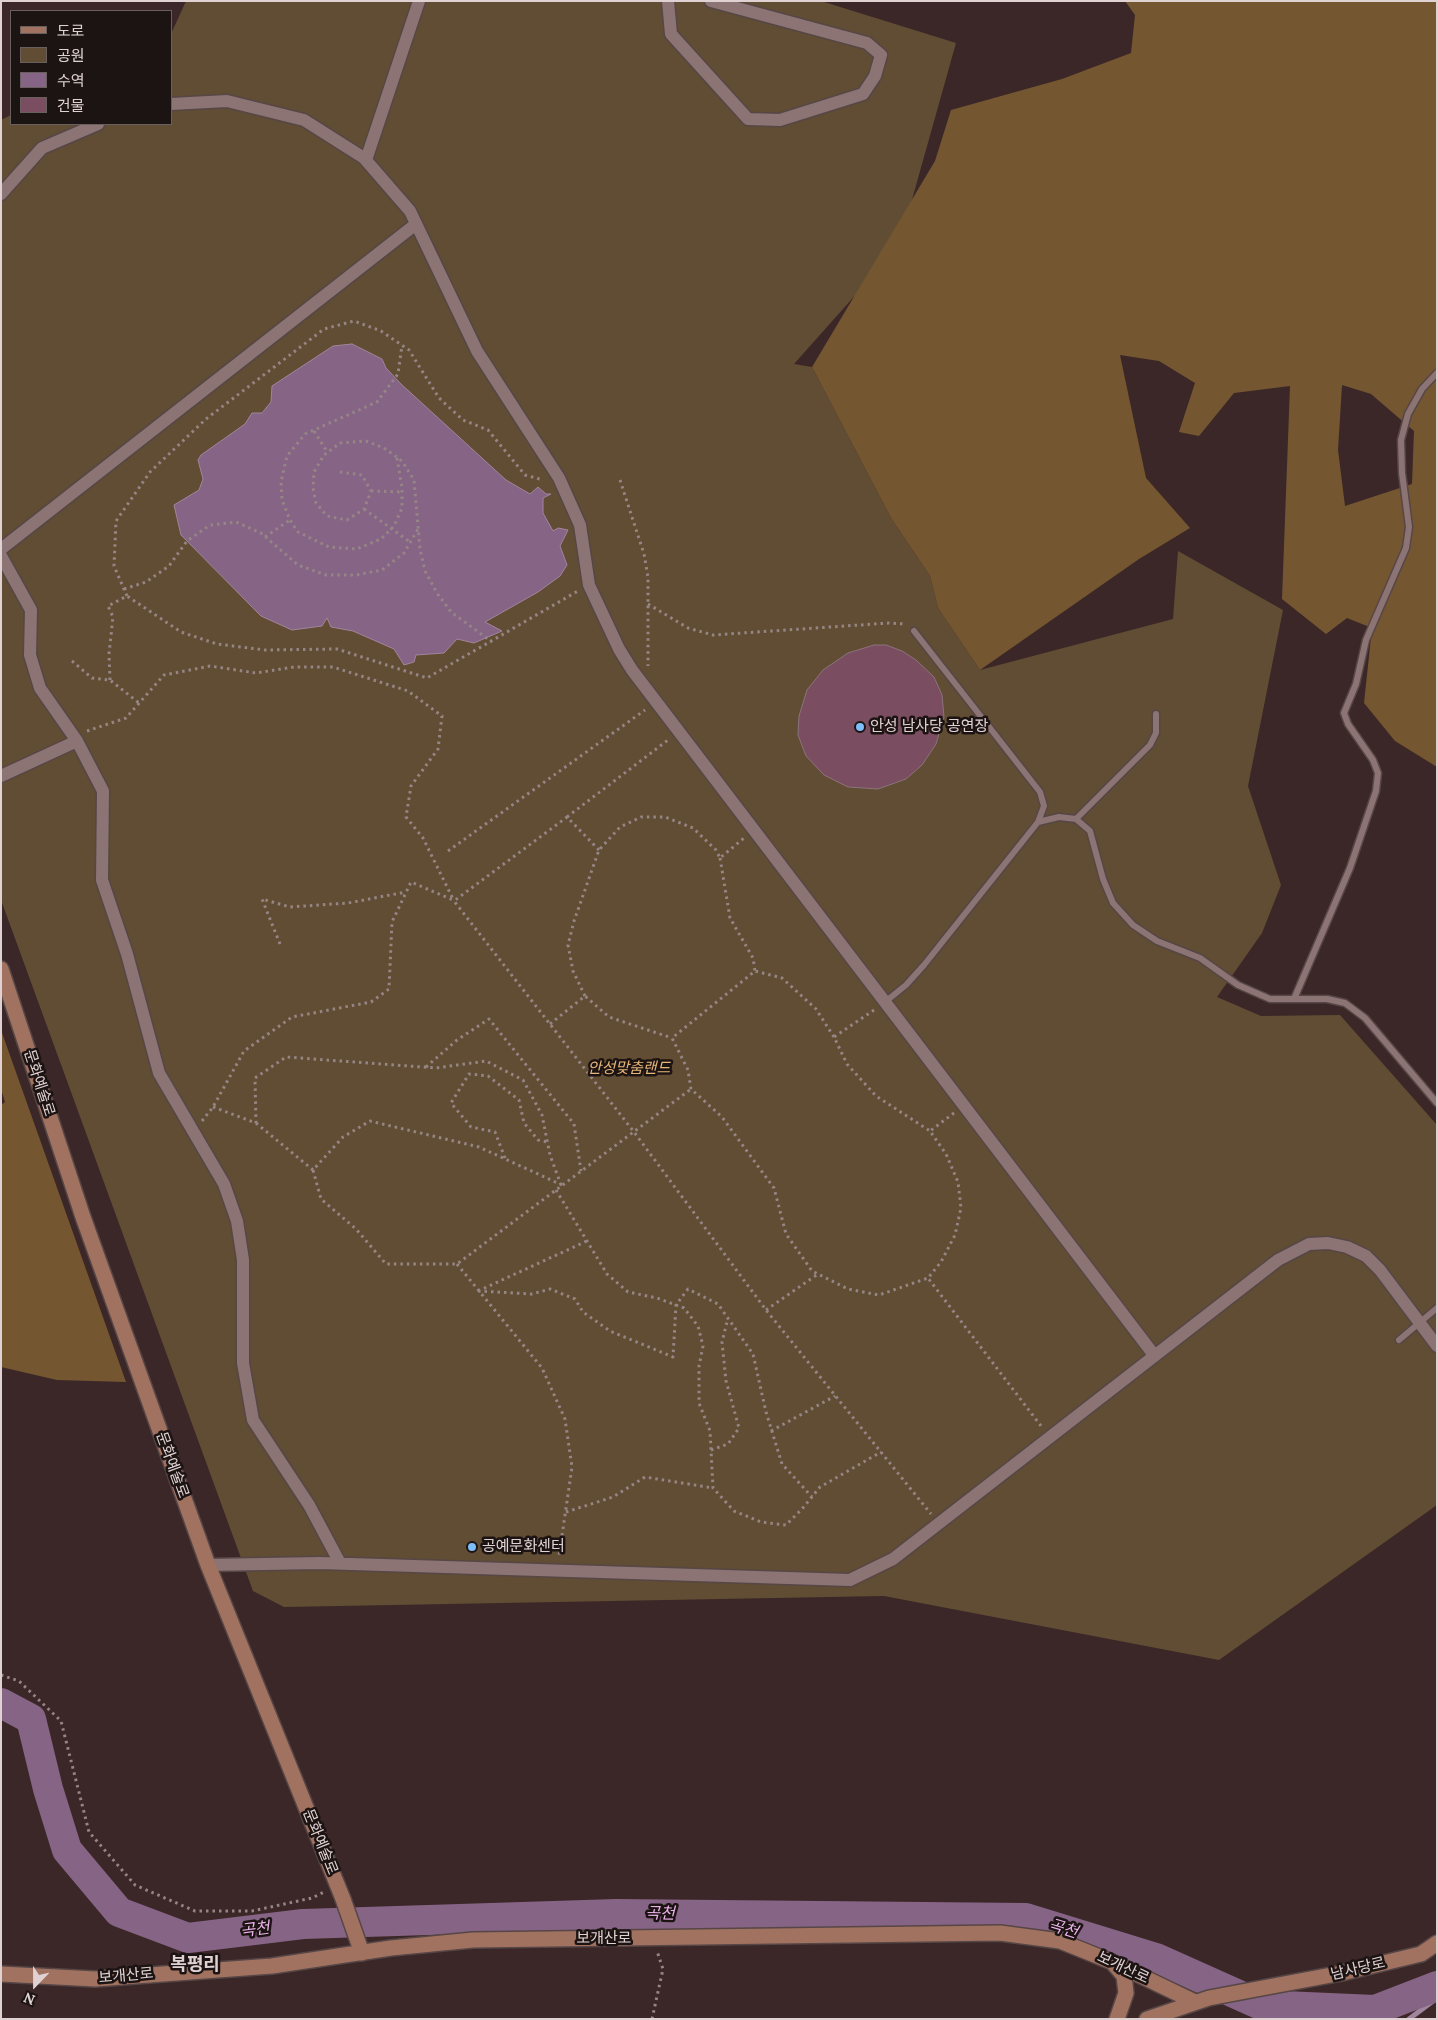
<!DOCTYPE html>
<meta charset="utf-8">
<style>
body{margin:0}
#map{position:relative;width:1438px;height:2020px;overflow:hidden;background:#3b2727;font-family:Lora,"Noto Sans KR",serif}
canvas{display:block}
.frame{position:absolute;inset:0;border:2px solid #e0d2d2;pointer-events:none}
.legend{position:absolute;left:10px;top:10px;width:162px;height:115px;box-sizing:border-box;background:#1c1313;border:1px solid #6a5f5f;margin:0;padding:6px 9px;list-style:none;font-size:15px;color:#e0d2d2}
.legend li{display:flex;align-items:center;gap:10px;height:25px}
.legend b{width:25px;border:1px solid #6a5f5f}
.north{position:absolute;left:10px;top:1960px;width:50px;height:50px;-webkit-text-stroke:4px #1c1313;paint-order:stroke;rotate:202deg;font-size:14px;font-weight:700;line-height:20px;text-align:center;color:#e0d2d2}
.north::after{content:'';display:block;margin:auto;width:18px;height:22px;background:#e0d2d2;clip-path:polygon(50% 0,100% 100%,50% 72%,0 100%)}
</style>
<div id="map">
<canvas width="1438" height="2020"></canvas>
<div class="frame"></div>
<ul class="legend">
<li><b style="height:6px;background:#a27260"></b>도로</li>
<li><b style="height:14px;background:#614d33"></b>공원</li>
<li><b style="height:14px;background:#866486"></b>수역</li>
<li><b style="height:14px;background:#7a4d60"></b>건물</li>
</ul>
<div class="north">N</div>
</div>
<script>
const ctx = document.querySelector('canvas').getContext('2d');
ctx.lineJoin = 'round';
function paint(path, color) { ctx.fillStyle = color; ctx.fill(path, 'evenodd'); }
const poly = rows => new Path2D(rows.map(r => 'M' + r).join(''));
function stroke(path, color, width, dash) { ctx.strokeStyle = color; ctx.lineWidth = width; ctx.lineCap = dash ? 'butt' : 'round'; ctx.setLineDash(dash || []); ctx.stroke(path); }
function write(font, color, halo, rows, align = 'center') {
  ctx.font = font + ' Lora,"Noto Sans KR",serif'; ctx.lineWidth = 5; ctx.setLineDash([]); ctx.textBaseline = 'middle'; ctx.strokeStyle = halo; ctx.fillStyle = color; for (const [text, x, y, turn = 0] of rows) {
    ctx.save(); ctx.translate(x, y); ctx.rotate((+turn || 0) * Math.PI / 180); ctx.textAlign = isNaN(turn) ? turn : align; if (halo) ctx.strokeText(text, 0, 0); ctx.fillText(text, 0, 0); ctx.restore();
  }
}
const green = poly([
 [186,1,821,1,956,43,899,246,794,364,812,367,891,518,930,576,938,608,980,670,1173,619,1178,551,1283,610,1248,786,1281,885,1262,933,1217,997,1261,1016,1340,1015,1437,1125,1437,1505,1219,1660,884,1596,284,1607,253,1591,1,900,1,120,11,115,11,124,171,124,171,34]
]);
const forest = poly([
 [1125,1,1437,1,1437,767,1395,741,1364,703,1372,628,1347,618,1326,634,1282,599,1290,386,1234,393,1199,436,1179,432,1195,383,1159,361,1120,355,1146,478,1190,528,1139,559,980,670,938,608,930,576,891,518,812,367,935,161,951,110,1062,79,1131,53,1135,15],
 [1342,385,1371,394,1414,431,1412,484,1345,506,1338,450],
 [1,1030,126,1382,57,1380,1,1367,1,1105,5,1102,1,1089]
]);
const water = poly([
 [352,344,382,359,386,368,401,384,506,480,530,494,538,487,546,494,551,494,543,498,543,513,553,531,558,528,568,530,560,546,567,565,560,576,538,592,485,622,502,631,474,643,457,639,444,653,416,655,414,662,404,665,394,649,353,631,331,627,327,618,322,626,292,630,261,616,181,535,174,505,199,490,203,479,198,460,201,455,245,424,252,413,262,413,271,402,272,386,333,346,352,344]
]);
const stream = poly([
 [1409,2019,1437,1998]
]);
const river = poly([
 [1,1703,31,1719,48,1789,67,1850,119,1912,188,1938,303,1924,616,1914,1026,1918,1156,1958,1261,2005,1375,2010,1437,1986]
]);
const building = poly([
 [874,645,886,645,902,651,916,660,934,677,942,695,944,717,936,744,922,765,906,779,878,789,848,787,824,775,806,756,798,735,799,716,807,690,823,670,848,653,874,645]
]);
const path = poly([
 [314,431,328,453],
 [397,458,402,488,402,508,394,526,381,539,357,549,329,547,298,532,290,520,282,500,281,482,287,456,305,434,377,402,398,374,402,345],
 [340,472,362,475,371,491,364,509,347,520,327,516,316,503,313,488,314,472,324,455,340,443,366,441,384,448,402,461,414,480,420,549,425,571,437,593,451,612,492,642],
 [620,480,644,554,648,577,648,666],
 [371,491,403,492],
 [364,509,410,542],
 [265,537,290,520],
 [124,589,146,582,169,566,187,541,210,525,236,522,261,533,298,565,326,575,356,575,382,570,404,553,418,529],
 [127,596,114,566,116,521,150,472,206,419,324,329,354,321,381,331,409,350,439,398,463,420,488,430,525,475,543,480],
 [648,604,688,628,713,635,889,623,906,624],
 [72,661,92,678,110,680,139,703],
 [110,680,109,654,113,617,108,606,127,596,181,632,217,644,265,650,337,649,427,678,578,591],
 [87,731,126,718,164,675,210,666,256,673,294,667,333,667,408,691,442,716,438,749,411,786,406,817,423,838,454,901],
 [567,817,668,740],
 [599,850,567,817,454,901,634,1132,766,1310,931,1514],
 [448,851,645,710],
 [720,858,730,918,753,958,755,971],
 [280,944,262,899,290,907,348,903,406,892],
 [585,996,573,971,568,945,574,921,599,850,620,827,641,817,665,817,693,828,716,850,720,858,744,838],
 [874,1010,834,1037,847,1064,876,1096,930,1131],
 [550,1024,585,996,609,1017,672,1038],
 [834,1037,816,1009,782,978,755,971,672,1038,688,1070,691,1089,722,1117,774,1188,786,1234,812,1271,848,1289,879,1295,928,1278],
 [426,1067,457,1040,489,1019,574,1124,581,1171],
 [213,1107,256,1123,255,1078,286,1057,436,1068,486,1061,523,1080,542,1115,550,1155,561,1185],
 [954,1113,930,1131,946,1154,958,1182,961,1208,955,1235,941,1262,928,1278,1041,1426],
 [202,1121,213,1107,244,1051,292,1017,371,1002,389,989,392,922,411,882,453,900],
 [256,1123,313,1170],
 [505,1158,495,1132,471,1127,451,1103,469,1074,488,1076,519,1100,524,1123,538,1140,547,1142],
 [562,1185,479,1147,370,1121,343,1137,313,1170,321,1199,356,1229,386,1264,457,1264,691,1089],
 [556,1190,607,1274,628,1292,657,1298,684,1308,698,1326,703,1346,699,1366,699,1403,710,1431,713,1488,734,1511,761,1522,786,1525,802,1509,820,1487,881,1452],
 [457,1264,542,1368,565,1419,572,1467,559,1556],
 [478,1291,532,1294,550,1289,575,1299,583,1312,610,1331,673,1357,676,1305,688,1289,718,1304,753,1354,766,1412,782,1464,812,1497],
 [478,1291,587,1241],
 [766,1310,818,1274],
 [771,1431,835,1396],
 [711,1450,728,1444,739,1428,726,1381,722,1342,728,1318],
 [566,1512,613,1497,645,1477,713,1488],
 [1,1675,19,1681,61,1721,89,1832,135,1885,195,1911,252,1911,312,1898,324,1892],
 [652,2019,663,1969,657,1951]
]);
const lane = poly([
 [1076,819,1150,745,1156,733,1156,714],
 [1038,822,1059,817,1076,819,1090,831,1103,879,1113,903,1133,925,1157,941,1200,958,1238,985,1270,999,1327,999,1345,1003,1365,1018,1437,1103],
 [1294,999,1350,868,1376,791,1378,773,1373,760,1348,724,1344,713,1356,684,1366,640,1406,548,1409,527,1402,473,1401,440,1408,414,1422,389,1437,373],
 [885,1002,906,985,924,965,1038,822,1044,806,1040,792,914,631],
 [1399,1340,1437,1308]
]);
const street = poly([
 [668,1,671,34,748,119,780,120,863,94,875,76,881,55,867,43,711,1],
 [171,104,227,101,304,120,364,158,410,211,477,351,559,478,580,525,589,585,619,649,632,670,1154,1355],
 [366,160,419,1],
 [1,194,42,148,98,124],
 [1,549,416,224],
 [1,556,31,610,30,655,40,688,77,741,103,791,102,880,127,954,159,1073,224,1184,237,1221,243,1260,243,1363,253,1420,309,1505,340,1563],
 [1,776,77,741],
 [208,1565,320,1563,850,1580,893,1559,1278,1260,1309,1244,1328,1243,1347,1247,1366,1256,1380,1270,1437,1346]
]);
const secondary = poly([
 [1,969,83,1217,208,1565,343,1899,362,1953],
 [1113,1963,1124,1976,1126,1993,1117,2019],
 [1,1974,95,1979,272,1966,391,1948,473,1940,1000,1933,1060,1941,1112,1962,1195,2002],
 [1147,2019,1209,1998,1342,1973,1421,1954,1437,1943]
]);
const markers = [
 [860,727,5,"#7ebef9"],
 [472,1547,5,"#7ebef9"]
];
const poiNames = [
 ["안성 남사당 공연장",870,727],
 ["공예문화센터",482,1547]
];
const parkNames = [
 ["안성맞춤랜드",629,1069]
];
const streetNames = [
 ["문화예술로",39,1083,72],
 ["문화예술로",172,1465,70],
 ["문화예술로",320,1842,68],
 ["보개산로",604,1939],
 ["보개산로",1123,1968,25],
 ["남사당로",1358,1969,-13],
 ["보개산로",126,1976,-5]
];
const waterNames = [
 ["곡천",660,1914,1],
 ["곡천",1063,1929,17],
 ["곡천",255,1930,-7]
];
const quarterNames = [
 ["복평리",195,1965]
];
paint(green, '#614d33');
paint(forest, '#745731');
paint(water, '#866486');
stroke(water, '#a1859d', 1);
stroke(stream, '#a1859d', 5);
stroke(river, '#866486', 30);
paint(building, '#7a4d60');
stroke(building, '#8a747c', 1);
stroke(lane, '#564646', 9);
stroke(street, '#564646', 15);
stroke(secondary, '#564646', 18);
stroke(path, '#968585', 3, [2.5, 4]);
stroke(lane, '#8b7473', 6);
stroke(street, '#8b7473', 12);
stroke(secondary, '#a27260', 15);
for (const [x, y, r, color] of markers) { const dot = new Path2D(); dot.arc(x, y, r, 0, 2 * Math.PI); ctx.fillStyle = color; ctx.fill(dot); stroke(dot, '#1c1313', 2); }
write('15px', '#e0d2d2', '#1c1313', poiNames, 'left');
write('italic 15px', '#e6b679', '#1c1313', parkNames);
write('15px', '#e0d2d2', '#1c1313', streetNames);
write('italic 16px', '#ebb4eb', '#1c1313', waterNames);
write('bold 18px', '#e0d2d2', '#1c1313', quarterNames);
</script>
